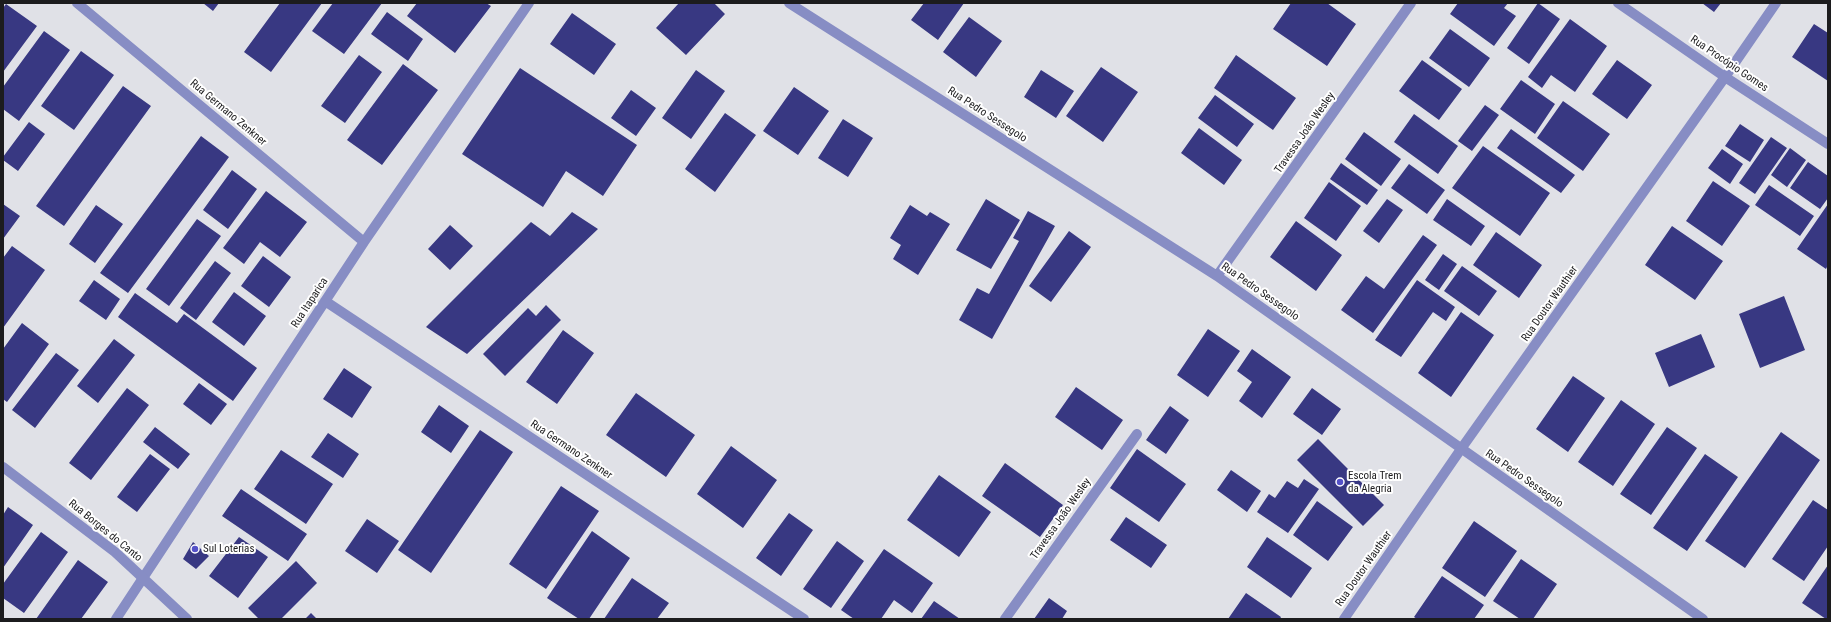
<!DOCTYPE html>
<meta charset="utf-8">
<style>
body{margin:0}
#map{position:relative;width:1831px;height:622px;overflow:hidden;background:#e0e1e7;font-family:"Roboto Condensed",sans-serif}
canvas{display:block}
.frame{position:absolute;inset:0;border:4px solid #1c1c1e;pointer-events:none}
</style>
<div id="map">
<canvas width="1831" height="622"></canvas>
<div class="frame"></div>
</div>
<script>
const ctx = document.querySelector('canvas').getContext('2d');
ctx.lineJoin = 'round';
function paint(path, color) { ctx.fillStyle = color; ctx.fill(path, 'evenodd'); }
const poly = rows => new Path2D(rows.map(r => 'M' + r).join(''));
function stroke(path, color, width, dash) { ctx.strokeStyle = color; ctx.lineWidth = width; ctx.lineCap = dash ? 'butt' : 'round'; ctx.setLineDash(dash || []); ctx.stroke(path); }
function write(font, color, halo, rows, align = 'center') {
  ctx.font = font + ' "Roboto Condensed",sans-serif'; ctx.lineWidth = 4; ctx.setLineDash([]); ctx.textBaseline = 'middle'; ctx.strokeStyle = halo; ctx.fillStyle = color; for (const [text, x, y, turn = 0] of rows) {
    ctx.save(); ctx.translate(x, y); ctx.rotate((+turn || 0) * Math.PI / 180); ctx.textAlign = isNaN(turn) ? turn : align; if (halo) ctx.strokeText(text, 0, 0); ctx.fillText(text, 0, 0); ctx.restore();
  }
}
const building = poly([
 [203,3,219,3,213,11],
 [280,3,322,3,271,72,244,52],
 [333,3,382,3,344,54,312,31],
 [417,3,486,3,491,6,455,53,407,16],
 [679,3,714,3,725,14,686,55,656,28],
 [924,3,964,3,938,40,911,20],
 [1291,3,1327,3,1356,24,1327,66,1273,29],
 [1458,3,1508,3,1504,8,1516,16,1494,46,1450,14],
 [1538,3,1560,19,1529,64,1507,48],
 [1702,3,1721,3,1714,12],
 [6,4,37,26,3,72,3,8],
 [387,12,423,39,408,61,371,34],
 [572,13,616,44,594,75,550,44],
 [969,17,1002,41,976,77,943,52],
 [1570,19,1607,46,1575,92,1551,75,1542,88,1528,77],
 [1814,24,1828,33,1828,81,1792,57],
 [1450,29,1490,58,1469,87,1429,58],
 [44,31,70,50,19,121,3,109,3,87],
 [81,51,114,75,74,130,41,106],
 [359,55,382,72,345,123,321,106],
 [1236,55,1296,98,1273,130,1214,88],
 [1422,60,1462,89,1439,120,1399,91],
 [1617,60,1652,85,1627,119,1592,94],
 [403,64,438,90,382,165,347,140],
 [1101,67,1138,92,1103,142,1066,116],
 [520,68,637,145,603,196,566,171,543,207,462,154],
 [696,70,725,91,691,139,662,118],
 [1041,70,1074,91,1056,118,1024,97],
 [1521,80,1555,104,1535,134,1500,109],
 [123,86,151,106,64,226,36,206],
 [794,87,829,111,798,155,763,131],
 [631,90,656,108,636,136,611,118],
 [1215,95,1254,124,1237,147,1198,118],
 [1563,101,1610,134,1583,171,1537,138],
 [1485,105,1499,115,1472,151,1458,141],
 [725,113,756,135,715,192,685,169],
 [1414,114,1458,146,1438,174,1394,142],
 [843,119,873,138,848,177,818,158],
 [29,122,45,134,18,171,3,160,3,157],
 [1740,124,1764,140,1750,162,1725,146],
 [1199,128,1242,160,1224,185,1181,153],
 [1511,129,1575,175,1561,193,1497,148],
 [1364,132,1401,159,1381,186,1345,159],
 [201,136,229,157,128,293,100,273],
 [1771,137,1787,148,1755,194,1739,183],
 [1483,146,1550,193,1520,236,1452,188],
 [1790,148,1806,160,1787,187,1771,175],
 [1722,149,1743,164,1730,184,1708,168],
 [1808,162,1828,176,1828,198,1820,209,1790,188],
 [1341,163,1378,190,1367,205,1330,179],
 [1409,164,1445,190,1427,214,1391,188],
 [232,170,257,189,228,229,203,210],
 [1713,181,1750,206,1722,246,1686,221],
 [1329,182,1361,206,1336,241,1304,218],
 [1769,185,1814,216,1800,236,1755,205],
 [266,191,307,222,280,257,260,242,244,264,223,248],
 [986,199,1020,220,991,269,956,250],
 [1387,199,1403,210,1379,243,1363,231],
 [1447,199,1485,226,1471,246,1433,220],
 [3,204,20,216,3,239],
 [1828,204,1828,265,1826,269,1797,249],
 [96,205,123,224,95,263,69,244],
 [910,205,927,216,930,212,950,224,918,275,893,259,901,245,890,238],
 [1028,211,1055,226,992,339,959,320,977,288,989,294,1019,241,1013,238],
 [572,212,598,229,467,354,426,327,531,222,550,236],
 [197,219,221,236,169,306,146,289],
 [1296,221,1342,255,1316,291,1270,257],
 [450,225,473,246,450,270,428,249],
 [1672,226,1723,261,1695,300,1645,265],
 [1069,231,1091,247,1051,302,1029,286],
 [1496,232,1542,265,1519,298,1473,265],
 [1423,235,1437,245,1373,333,1341,310,1366,276,1384,289],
 [12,246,45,270,3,328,3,258],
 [1443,254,1457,264,1439,290,1425,280],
 [263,256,291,277,269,307,241,286],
 [215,261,231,273,196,320,180,308],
 [1462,266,1497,291,1479,316,1444,291],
 [94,280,120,299,106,320,79,301],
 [1417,280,1455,307,1446,321,1433,312,1401,357,1375,340],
 [234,292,266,316,244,346,212,322],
 [135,293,177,323,184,314,257,368,233,401,118,317],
 [1784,296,1805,350,1760,368,1739,314],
 [546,305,561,320,505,376,483,354,528,308,536,316],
 [1461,312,1494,335,1451,397,1418,373],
 [22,323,49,344,7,402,3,399,3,349],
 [1208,329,1240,351,1208,397,1177,375],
 [563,330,594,353,557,404,526,382],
 [1701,334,1715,367,1669,387,1655,353],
 [114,339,135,355,98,403,77,386],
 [1252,349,1291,377,1262,418,1239,401,1252,382,1237,371],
 [56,353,79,370,35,428,12,410],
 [344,368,372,387,352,418,323,399],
 [1573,376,1605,398,1568,452,1536,429],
 [199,383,227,404,211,425,183,404],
 [1076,387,1123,420,1102,450,1055,417],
 [127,388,149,405,91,480,69,463],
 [1312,388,1341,409,1322,435,1293,414],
 [636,393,695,435,666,477,606,435],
 [1621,400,1655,424,1613,486,1578,462],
 [439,405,469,426,451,453,421,432],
 [1170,406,1189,420,1166,454,1146,440],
 [155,427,190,454,178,469,143,442],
 [1667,427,1697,448,1651,515,1620,494],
 [480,430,513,452,431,573,398,550],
 [1781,432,1820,460,1745,568,1705,541],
 [328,433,359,454,343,478,311,457],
 [1318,439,1384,505,1363,526,1297,460],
 [731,446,777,480,743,528,697,494],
 [1137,449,1186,484,1159,522,1110,488],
 [281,450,333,484,306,524,254,489],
 [150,454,170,469,137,512,117,497],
 [1705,454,1738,477,1687,551,1653,528],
 [1005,463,1063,505,1040,537,982,496],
 [1231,470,1261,491,1247,512,1217,490],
 [939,475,991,512,959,557,907,520],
 [1304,479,1319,489,1288,533,1257,512,1269,494,1275,498,1287,481,1298,488],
 [561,486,599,511,546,589,509,564],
 [241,489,307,534,288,561,222,516],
 [1813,500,1828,510,1828,546,1804,581,1772,559],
 [1317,501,1353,527,1328,561,1293,535],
 [8,507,33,525,3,568,3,515],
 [789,513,813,530,781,576,756,558],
 [1126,517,1167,545,1151,568,1110,540],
 [367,519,399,541,377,573,345,551],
 [1474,521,1517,551,1485,597,1442,568],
 [592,531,630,558,589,619,579,619,547,598],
 [41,532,68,552,24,613,3,598,3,584],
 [239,537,268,557,238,598,209,576],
 [1267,537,1312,568,1291,598,1247,567],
 [837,541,864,561,831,608,803,589],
 [193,542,209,556,196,569,183,559],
 [884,549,933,583,912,613,894,600,881,619,854,619,841,610],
 [1521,559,1557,584,1533,619,1520,619,1493,601],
 [78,560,108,582,81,619,36,619],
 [296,561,317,583,281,619,259,619,248,608],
 [1828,565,1828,619,1826,619,1802,603],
 [1442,576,1484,605,1474,619,1417,619,1414,617],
 [632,578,669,603,657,619,604,619],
 [1246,593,1281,617,1280,619,1228,619],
 [1049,598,1067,611,1062,619,1034,619],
 [934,601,960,619,921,619],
 [311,613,317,619,305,619]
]);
const minor = poly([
 [77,3,364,242],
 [789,3,1217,276,1703,619],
 [1618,3,1725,77],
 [1217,276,1411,3],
 [325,301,804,619],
 [116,619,364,242,529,3],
 [1005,619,1137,434]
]);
const tertiary = poly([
 [1725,77,1828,144],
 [3,467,115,552,187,619],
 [1344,619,1461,449,1725,77,1776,3]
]);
const markers = [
 [1340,482,4,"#5451c8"],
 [195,549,4,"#5451c8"]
];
const streetNames = [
 ["Rua Procópio Gomes",1729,64,34],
 ["Rua Germano Zenkner",228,113,40],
 ["Rua Pedro Sessegolo",987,115,33],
 ["Travessa João Wesley",1305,133,-55],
 ["Rua Pedro Sessegolo",1260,292,35],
 ["Rua Itaparica",310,303,-57],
 ["Rua Doutor Wauthier",1550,304,-55],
 ["Rua Germano Zenkner",571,450,34],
 ["Rua Pedro Sessegolo",1524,479,35],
 ["Travessa João Wesley",1061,519,-55],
 ["Rua Borges do Canto",105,531,39],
 ["Rua Doutor Wauthier",1364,569,-55]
];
const poiNames = [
 ["Escola Trem",1348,476],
 ["da Alegria",1348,489],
 ["Sul Loterias",203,549]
];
paint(building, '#383882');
stroke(minor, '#878dc4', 10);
stroke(tertiary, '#878dc4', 10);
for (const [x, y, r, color] of markers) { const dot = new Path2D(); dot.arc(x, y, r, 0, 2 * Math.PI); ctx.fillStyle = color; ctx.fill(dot); stroke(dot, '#fff', 1.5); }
write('11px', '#1c1c1e', '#fff', streetNames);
write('11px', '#1c1c1e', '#fff', poiNames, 'left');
</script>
